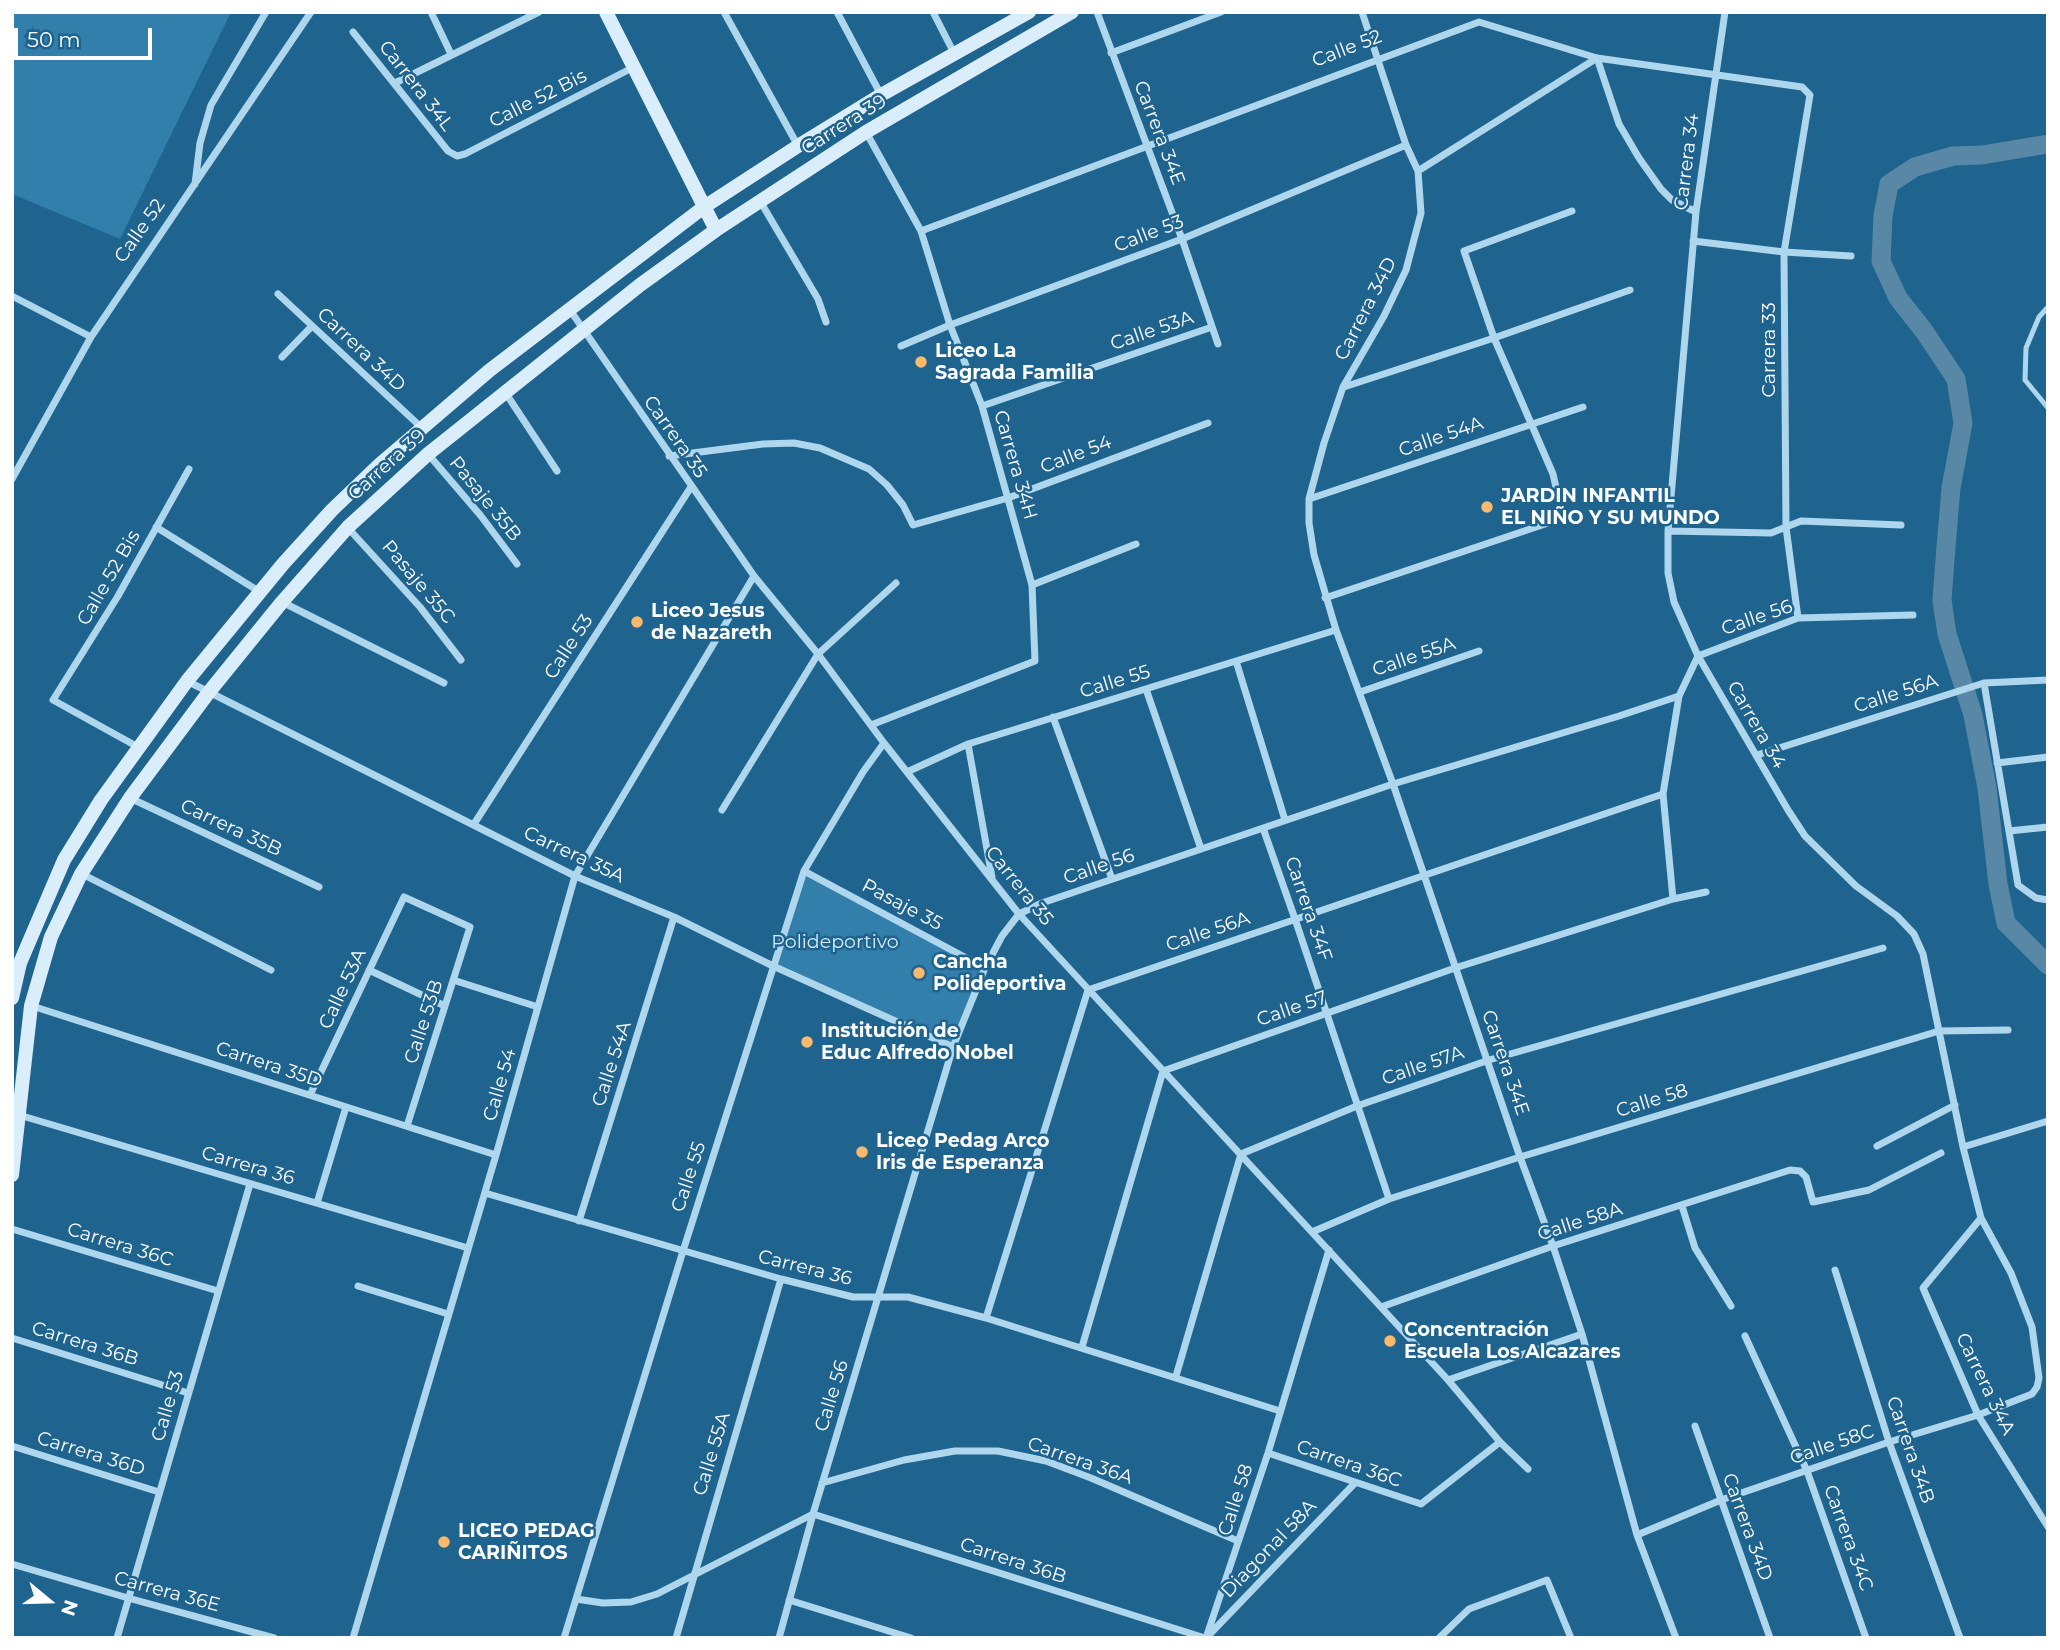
<!DOCTYPE html>
<meta charset="utf-8">
<style>
body{margin:0}
#map{position:relative;width:2060px;height:1650px;overflow:hidden;background:#1f648f;font-family:Montserrat,sans-serif}
canvas{display:block}
.frame{position:absolute;inset:0;border:14px solid #fff;pointer-events:none}
.north{position:absolute;left:14px;top:1566px;width:70px;height:70px;-webkit-text-stroke:5px #1f648f;paint-order:stroke;rotate:109deg;font-size:19px;font-weight:700;line-height:28px;text-align:center;color:#fff}
.north::after{content:'';display:block;margin:auto;width:24px;height:32px;background:#fff;clip-path:polygon(50% 0,100% 100%,50% 72%,0 100%)}
.scale{position:absolute;left:14px;top:28px;width:138px;height:32px;box-sizing:border-box;border:4px solid #fff;border-top:0;padding-left:9px;font-size:21px;line-height:24px;white-space:nowrap;color:#fff;-webkit-text-stroke:5px #1f648f;paint-order:stroke}
</style>
<div id="map">
<canvas width="2060" height="1650"></canvas>
<div class="frame"></div>
<div class="north">N</div>
<div class="scale">50 m</div>
</div>
<script>
const ctx = document.querySelector('canvas').getContext('2d');
ctx.lineJoin = 'round';
function paint(path, color) { ctx.fillStyle = color; ctx.fill(path, 'evenodd'); }
const poly = rows => new Path2D(rows.map(r => 'M' + r).join(''));
function stroke(path, color, width, dash) { ctx.strokeStyle = color; ctx.lineWidth = width; ctx.lineCap = dash ? 'butt' : 'round'; ctx.setLineDash(dash || []); ctx.stroke(path); }
function write(font, color, halo, rows, align = 'center') {
  ctx.font = font + ' Montserrat,sans-serif'; ctx.lineWidth = 5; ctx.setLineDash([]); ctx.textBaseline = 'middle'; ctx.strokeStyle = halo; ctx.fillStyle = color; for (const [text, x, y, turn = 0] of rows) {
    ctx.save(); ctx.translate(x, y); ctx.rotate((+turn || 0) * Math.PI / 180); ctx.textAlign = isNaN(turn) ? turn : align; if (halo) ctx.strokeText(text, 0, 0); ctx.fillText(text, 0, 0); ctx.restore();
  }
}
const green = poly([
 [12,12,231,12,120,239,12,194],
 [804,871,985,968,953,1047,773,966]
]);
const canal = poly([
 [2048,144,1982,155,1953,156,1915,167,1889,184,1883,216,1881,261,1898,298,1924,331,1956,379,1963,423,1951,488,1946,547,1942,600,1947,634,1973,715,1987,788,1998,884,2006,923,2048,965]
]);
const lane = poly([
 [2048,307,2039,317,2026,348,2025,380,2048,408]
]);
const street = poly([
 [431,12,451,54],
 [724,12,798,146],
 [837,12,881,95],
 [933,12,955,55],
 [1097,12,1182,239,1218,344],
 [1362,12,1406,145,1418,171,1421,213,1406,270,1384,316,1343,387,1324,443,1309,499,1309,523,1314,555,1336,630,1393,784,1520,1157,1553,1246,1582,1334,1637,1535,1676,1638],
 [353,32,448,151,457,156,465,154,634,67],
 [1111,53,1221,12],
 [395,83,539,12],
 [866,132,921,231,950,325,982,406,1032,585,1035,661,871,725],
 [1418,171,1597,58,1619,124,1639,158,1661,189,1672,200,1696,212],
 [195,184,200,143,211,105,266,12],
 [760,201,818,299,826,322],
 [921,231,1479,22,1597,58,1802,87,1810,95,1784,252,1786,527,1798,618],
 [1693,241,1784,252,1851,256],
 [278,294,422,428],
 [12,296,91,337],
 [570,310,754,576,818,654,884,743,1019,914,1448,1380,1500,1442,1528,1469],
 [901,346,950,325,1182,239,1406,145],
 [282,357,312,326],
 [1344,387,1494,338,1630,290],
 [505,392,557,471],
 [982,406,1212,327],
 [428,454,481,516,517,564],
 [669,456,763,444,794,443,820,448,869,469,887,485,903,505,913,525,1008,498,1208,423],
 [12,479,91,337,311,12],
 [1309,499,1583,407],
 [156,527,260,592],
 [348,528,420,607,461,660],
 [1668,531,1771,533,1801,521,1901,525],
 [1032,585,1136,544],
 [1325,598,1554,521,1559,516,1561,510,1553,474,1494,338,1464,251,1572,211],
 [282,602,444,683],
 [1236,661,1285,820],
 [187,681,575,876,674,917,773,966,953,1047],
 [1984,683,2018,885,2036,898,2048,900],
 [1146,689,1201,849],
 [1360,692,1479,651],
 [1053,717,1112,879],
 [968,744,992,877],
 [138,747,53,700,118,596,189,469],
 [1757,755,1984,683,2048,680],
 [1997,763,2048,757],
 [907,772,968,744,1336,630],
 [130,798,319,887],
 [722,810,818,654,896,583],
 [474,824,691,487],
 [1263,828,1295,919,1389,1199],
 [2009,831,2048,827],
 [804,871,985,968],
 [82,874,271,970],
 [1673,899,1663,794,1679,696,1698,656,1798,618,1913,615],
 [369,970,445,1006],
 [453,980,538,1007],
 [32,1006,496,1155],
 [310,1095,404,897,470,927,407,1126],
 [19,1115,468,1248],
 [1877,1146,1955,1105],
 [1963,1147,2048,1121],
 [485,1193,781,1279,853,1297,908,1297,986,1318,1280,1411],
 [317,1203,346,1107],
 [1682,1206,1695,1248,1731,1306],
 [1981,1218,1923,1288,1978,1415,2048,1527],
 [579,1221,674,917],
 [12,1229,218,1291],
 [1312,1232,1389,1199,1520,1157,1939,1031,2008,1030],
 [1835,1270,1889,1442,1960,1638],
 [358,1286,448,1314],
 [1381,1307,1553,1246,1790,1170,1800,1171,1806,1177,1813,1202,1869,1190,1941,1153],
 [986,1318,1088,990,1663,794],
 [1745,1336,1807,1471,1866,1638],
 [12,1338,188,1393],
 [1082,1347,1163,1071,1455,968,1673,899,1706,892],
 [1176,1376,1241,1154,1357,1106,1489,1060,1883,948],
 [1448,1380,1582,1334],
 [1695,1426,1770,1638],
 [12,1446,159,1492],
 [1268,1453,1421,1504,1500,1442],
 [822,1483,904,1460,955,1451,998,1451,1046,1461,1091,1478,1238,1541],
 [1637,1535,1721,1500,1889,1442,1978,1415,2032,1394,2037,1387,2039,1378,2032,1327,2011,1273,1981,1218,1963,1147,1923,954,1914,934,1897,916,1856,886,1805,836,1788,810,1698,656,1674,602,1668,573,1668,531,1696,212,1725,12],
 [12,1564,128,1598,274,1638],
 [576,1599,603,1603,631,1602,657,1594,813,1514,1205,1638],
 [789,1600,911,1638],
 [1208,1636,1355,1483],
 [117,1638,250,1184],
 [353,1638,496,1155,575,876,754,576],
 [564,1638,683,1251,804,871,863,772,884,743],
 [676,1638,781,1279],
 [779,1638,813,1514,953,1047,985,968,1002,936,1019,914,1042,903,1393,784,1619,716,1679,696],
 [1206,1638,1268,1453,1329,1250],
 [1439,1638,1469,1609,1547,1580,1571,1638]
]);
const secondary = poly([
 [606,12,716,230],
 [12,998,20,963,64,860,101,800,187,681,283,564,332,510,379,465,490,370,704,207,798,146,881,95,1029,12],
 [12,1175,31,1006,51,937,81,874,130,798,209,692,282,602,348,527,428,454,640,285,716,230,866,132,1072,12]
]);
const markers = [
 [921,362,7,"#fbb96d"],
 [1487,507,7,"#fbb96d"],
 [637,622,7,"#fbb96d"],
 [919,973,7,"#fbb96d"],
 [807,1042,7,"#fbb96d"],
 [862,1152,7,"#fbb96d"],
 [1390,1341,7,"#fbb96d"],
 [444,1542,7,"#fbb96d"]
];
const streetNames = [
 ["Calle 52",1347,49,-21],
 ["Carrera 34L",416,86,52],
 ["Calle 52 Bis",538,99,-27],
 ["Carrera 39",844,125,-32],
 ["Carrera 34E",1159,133,69],
 ["Carrera 34",1687,162,-83],
 ["Calle 52",140,231,-55],
 ["Calle 53",1149,234,-21],
 ["Carrera 34D",1366,309,-63],
 ["Calle 53A",1152,331,-19],
 ["Carrera 34D",361,350,43],
 ["Carrera 33",1769,350,-90],
 ["Carrera 35",675,437,55],
 ["Calle 54A",1441,437,-19],
 ["Calle 54",1076,455,-21],
 ["Carrera 39",387,465,-42],
 ["Carrera 34H",1015,465,74],
 ["Pasaje 35B",485,499,51],
 ["Calle 52 Bis",109,578,-60],
 ["Pasaje 35C",418,582,50],
 ["Calle 56",1757,618,-19],
 ["Calle 53",569,647,-57],
 ["Calle 55A",1414,657,-19],
 ["Calle 55",1115,682,-17],
 ["Calle 56A",1896,694,-18],
 ["Carrera 34",1756,725,60],
 ["Carrera 35B",231,828,25],
 ["Carrera 35A",574,855,25],
 ["Calle 56",1099,867,-19],
 ["Carrera 35",1019,886,51],
 ["Pasaje 35",902,905,28],
 ["Carrera 34F",1308,909,71],
 ["Calle 56A",1208,932,-19],
 ["Calle 53A",343,989,-65],
 ["Calle 57",1292,1009,-19],
 ["Calle 53B",424,1022,-72],
 ["Carrera 34E",1505,1063,71],
 ["Calle 54A",612,1064,-72],
 ["Carrera 35D",269,1065,18],
 ["Calle 57A",1423,1066,-19],
 ["Calle 54",500,1085,-74],
 ["Calle 58",1652,1101,-17],
 ["Carrera 36",248,1166,16],
 ["Calle 55",689,1177,-72],
 ["Calle 58A",1580,1222,-18],
 ["Carrera 36C",120,1245,17],
 ["Carrera 36",805,1268,14],
 ["Carrera 36B",85,1344,17],
 ["Carrera 34A",1985,1384,64],
 ["Calle 56",832,1396,-73],
 ["Calle 53",168,1406,-74],
 ["Calle 58C",1832,1445,-19],
 ["Carrera 34B",1910,1450,71],
 ["Carrera 36D",91,1454,17],
 ["Calle 55A",712,1454,-73],
 ["Carrera 36A",1080,1461,19],
 ["Carrera 36C",1349,1464,19],
 ["Calle 58",1236,1500,-72],
 ["Carrera 34D",1747,1527,70],
 ["Carrera 34C",1848,1538,70],
 ["Diagonal 58A",1269,1549,-46],
 ["Carrera 36B",1013,1561,18],
 ["Carrera 36E",167,1592,15]
];
const poiNames = [
 ["Liceo La",935,351],
 ["Sagrada Familia",935,373],
 ["JARDIN INFANTIL",1501,496],
 ["EL NIÑO Y SU MUNDO",1501,518],
 ["Liceo Jesus",651,611],
 ["de Nazareth",651,633],
 ["Cancha",933,962],
 ["Polideportiva",933,984],
 ["Institución de",821,1031],
 ["Educ Alfredo Nobel",821,1053],
 ["Liceo Pedag Arco",876,1141],
 ["Iris de Esperanza",876,1163],
 ["Concentración",1404,1330],
 ["Escuela Los Alcazares",1404,1352],
 ["LICEO PEDAG",458,1531],
 ["CARIÑITOS",458,1553]
];
const parkNames = [
 ["Polideportivo",835,942]
];
paint(green, '#327fac');
stroke(canal, '#5888a5', 19);
stroke(lane, '#aed6ed', 5);
stroke(street, '#aed6ed', 7);
stroke(secondary, '#daedfa', 14);
for (const [x, y, r, color] of markers) { const dot = new Path2D(); dot.arc(x, y, r, 0, 2 * Math.PI); ctx.fillStyle = color; ctx.fill(dot); stroke(dot, '#1f648f', 2.5); }
write('19px', '#fff', '#1f648f', streetNames);
write('bold 19px', '#fff', '#1f648f', poiNames, 'left');
write('19px', '#d3ebf9', '#1f648f', parkNames);
</script>
